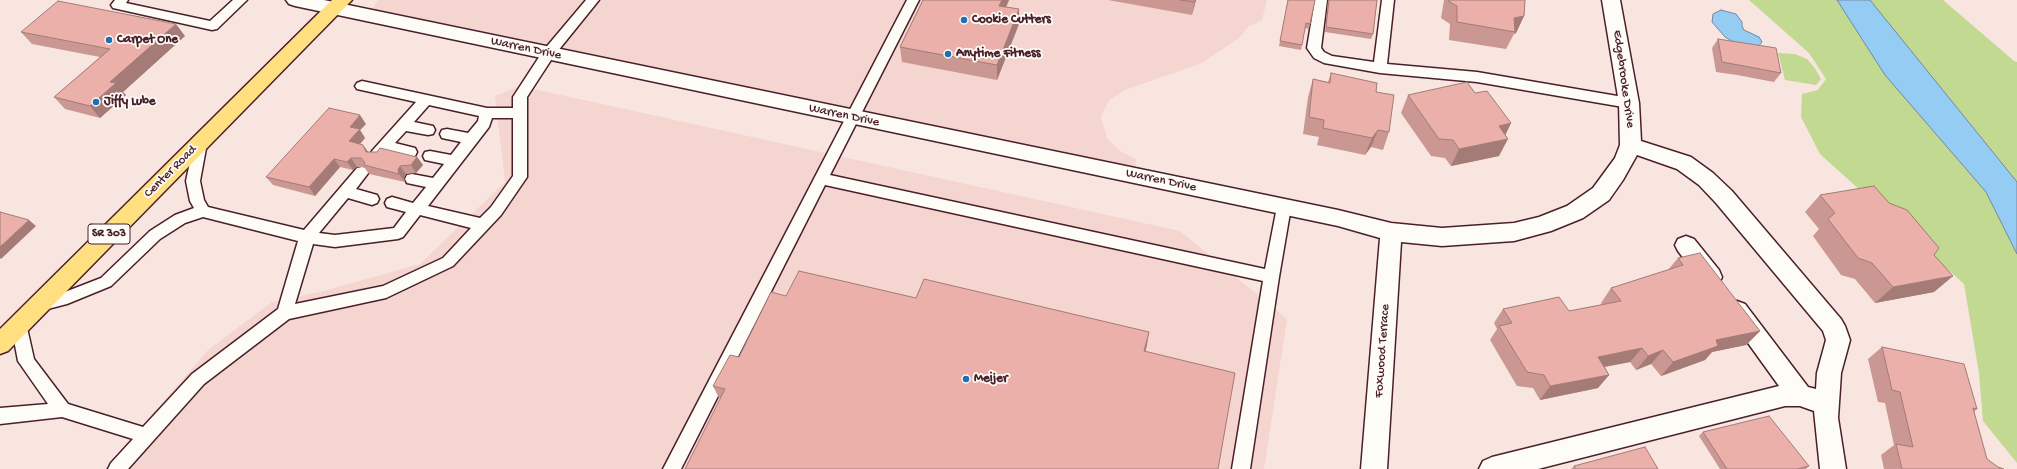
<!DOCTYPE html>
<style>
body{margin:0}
canvas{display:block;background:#f8e5e0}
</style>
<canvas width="2017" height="469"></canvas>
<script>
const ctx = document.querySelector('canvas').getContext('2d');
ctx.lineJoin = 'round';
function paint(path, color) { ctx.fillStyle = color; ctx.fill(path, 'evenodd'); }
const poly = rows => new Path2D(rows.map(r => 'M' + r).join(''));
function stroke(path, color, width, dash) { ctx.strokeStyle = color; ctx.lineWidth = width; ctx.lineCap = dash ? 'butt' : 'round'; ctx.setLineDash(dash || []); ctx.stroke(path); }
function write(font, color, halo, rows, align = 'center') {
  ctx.font = font + ' "Gochi Hand",sans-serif'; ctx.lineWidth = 3.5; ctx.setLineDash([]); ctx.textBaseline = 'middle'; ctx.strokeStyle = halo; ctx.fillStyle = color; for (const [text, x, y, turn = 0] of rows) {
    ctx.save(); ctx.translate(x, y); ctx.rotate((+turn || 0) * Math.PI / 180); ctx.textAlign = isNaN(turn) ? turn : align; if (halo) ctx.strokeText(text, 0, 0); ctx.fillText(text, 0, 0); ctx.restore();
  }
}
const built = poly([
 [378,0,1267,0,1262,20,1249,26,1239,38,1202,63,1125,90,1109,100,1101,117,1107,138,1120,151,1136,159,1134,175,369,16],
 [520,86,1180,231,1287,319,1264,469,105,469,208,350,272,302,320,292,420,264,505,182,495,96]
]);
const green = poly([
 [1749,0,1943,0,2014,61,2017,62,2017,463,1983,421,1979,373,1964,284,1820,154,1801,117,1802,94,1818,90,1826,79,1809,53],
 [1778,53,1795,54,1807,59,1814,67,1821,79,1816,85,1785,80]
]);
const water = poly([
 [1837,0,1870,0,2017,182,2017,254,1986,192,1885,75,1837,0],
 [1721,10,1736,14,1742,22,1742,26,1744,30,1759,37,1762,42,1757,48,1737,44,1725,37,1712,22,1713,14,1721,10]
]);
const service = poly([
 [115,0,128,0,126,3,210,21,233,0,247,0,217,29,212,30,113,8,111,5,115,0],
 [586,0,599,0,553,57,527,97,527,177,501,215,453,266,386,298,289,319,204,384,128,469,108,469,111,463,133,439,62,417,0,424,0,408,48,404,18,361,11,324,13,319,19,317,25,319,34,359,68,404,143,427,192,374,278,309,298,241,203,217,185,223,160,239,111,286,67,304,40,311,34,309,32,304,34,299,65,292,101,278,150,231,175,215,194,208,190,201,186,181,195,139,200,138,205,139,207,143,200,181,204,200,208,207,304,230,357,168,362,167,367,168,369,172,356,189,377,195,379,199,377,203,372,205,348,198,319,233,335,235,394,228,406,212,387,207,385,203,387,199,392,197,413,203,426,187,407,183,405,179,407,175,412,174,433,178,444,164,425,160,423,156,425,152,430,151,451,155,461,142,442,138,440,134,442,130,447,129,468,133,478,121,479,116,429,105,414,122,433,126,435,130,433,134,428,135,406,131,395,143,415,148,417,152,415,156,410,157,388,152,382,159,377,160,372,159,370,155,372,151,416,102,357,89,355,86,357,83,362,81,487,108,513,108,513,97,543,51,586,0],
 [492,118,513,118,513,176,491,207,480,218,428,206,489,127,492,118],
 [420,215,471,228,443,258,383,286,295,304,313,244,335,247,398,239,403,237,420,215],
 [907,0,919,0,830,175,1265,269,1277,207,1279,203,1284,201,1289,203,1291,207,1279,277,1250,469,1232,469,1263,281,825,185,681,469,663,469,907,0],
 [1315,0,1327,0,1321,48,1324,52,1332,56,1374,62,1382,0,1394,0,1387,64,1477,72,1629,98,1634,100,1636,103,1634,106,1629,108,1477,82,1380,73,1324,63,1314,58,1307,48,1315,0]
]);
const minor = poly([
 [286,0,324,0,1338,210,1391,223,1442,228,1514,223,1539,217,1567,206,1593,188,1615,158,1620,145,1619,103,1602,0,1620,0,1639,103,1641,141,1691,157,1713,173,1732,191,1841,319,1845,326,1850,340,1841,373,1838,418,1846,469,1820,469,1814,411,1800,406,1785,406,1538,469,1479,469,1483,461,1492,457,1779,386,1725,311,1729,304,1737,301,1745,304,1808,387,1816,389,1817,373,1826,340,1823,331,1716,203,1699,185,1677,169,1637,155,1623,180,1609,200,1583,218,1551,231,1514,241,1442,246,1401,242,1387,469,1361,469,1380,238,1338,226,295,6,289,4,286,0],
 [1686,236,1694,239,1719,270,1722,277,1719,284,1711,286,1703,284,1678,251,1675,245,1678,239,1686,236]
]);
const primary = poly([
 [332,0,352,0,8,351,0,354,0,329,332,0]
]);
const wall = poly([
 [923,0,1009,0,1006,7,1019,24,997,80,902,62,900,47],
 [1108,0,1196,0,1192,15],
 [1288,0,1315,0,1309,29,1305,28,1301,50,1279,46],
 [1328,0,1377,0,1373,34,1371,39,1325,32],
 [1444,0,1525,0,1524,16,1516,33,1514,34,1506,49,1449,40,1450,24,1441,18],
 [21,32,185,36,123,92,126,95,100,118,65,109,54,97,100,57,32,44],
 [1718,39,1781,73,1774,82,1737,75,1716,72,1712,48],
 [1331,73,1376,92,1389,132,1383,150,1371,147,1365,155,1317,145,1319,137,1303,134,1308,97,1313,79,1328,82],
 [1475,93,1511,123,1505,135,1499,156,1451,166,1445,158,1431,156,1401,113,1408,95],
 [366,124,360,130,365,138,360,144,363,145,368,152,417,157,423,165,416,173,406,174,404,178,405,182,369,174,364,167,357,167,353,170,340,167,315,196,273,185,266,177],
 [1820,195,1934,255,1953,276,1934,292,1875,303,1855,279,1841,275,1813,236,1819,229,1805,212],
 [1678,258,1760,331,1746,345,1712,352,1705,360,1661,376,1651,364,1636,370,1630,362,1605,367,1609,375,1598,388,1540,400,1533,388,1517,386,1490,340,1497,329,1494,323,1503,309,1569,311,1602,305,1601,303,1611,288,1668,270],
 [786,296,916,298,1147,345,1145,352,719,398,713,386,739,357],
 [1882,347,1977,409,1974,412,1987,459,1998,467,2004,469,1884,469,1881,455,1894,445,1885,403,1878,402,1868,359],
 [1703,432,1809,466,1806,469,1720,469,1699,436],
 [1574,466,1658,469,1571,469]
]);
const shadedWall = poly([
 [1002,0,1009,0,1000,21,999,6],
 [1195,0,1196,0,1192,15],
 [1019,9,1019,24,997,80,997,65],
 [1524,16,1516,33,1514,34,1515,32,1514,18],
 [176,24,185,36,123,92,126,95,100,118,90,106,110,82],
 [360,115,366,124,360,130,365,138,355,150,349,141,350,127],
 [1511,123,1503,140,1508,139,1499,156,1451,166,1459,149,1499,126],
 [1378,130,1371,147,1365,155,1372,138],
 [363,145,369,153,366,152],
 [417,157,423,165,416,173,411,165],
 [351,158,357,167,353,170,347,162],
 [334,159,340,167,315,196,309,187],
 [400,166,406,174,404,178,405,182,399,174,398,170],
 [29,220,36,226,1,259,0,258,0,247],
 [1953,276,1934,292,1875,303,1893,287],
 [1760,331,1746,345,1712,352,1705,360,1661,376,1673,362,1716,340],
 [1149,332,1147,345,1142,364,1144,351],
 [1642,348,1630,362,1587,370,1598,357],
 [1663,350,1651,364,1636,370,1648,356],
 [1609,375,1598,388,1540,400,1550,386]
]);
const building = poly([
 [923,0,1002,0,999,6,1019,9,997,65,900,47,923,0],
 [1181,0,1195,0,1194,2,1181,0],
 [1288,0,1315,0,1310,24,1306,23,1302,45,1280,41,1288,0],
 [1329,0,1377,0,1373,34,1326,27,1329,0],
 [1449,0,1525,0,1524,16,1514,18,1515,32,1457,22,1457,6,1448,1,1449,0],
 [58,1,176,24,110,82,116,83,90,106,54,97,110,49,21,32,58,1],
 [1718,39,1776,48,1781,73,1744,66,1722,62,1718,39],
 [1331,73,1377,83,1376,92,1394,95,1389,132,1378,130,1372,138,1323,128,1324,120,1309,117,1313,79,1330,83,1331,73],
 [1467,82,1475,93,1487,91,1511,123,1499,126,1508,139,1459,149,1453,140,1439,139,1408,95,1467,82],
 [329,108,360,115,350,127,360,129,349,141,363,145,366,152,377,152,380,148,417,157,411,165,400,166,398,170,399,174,364,165,365,163,361,158,351,158,347,162,334,159,309,187,266,177,329,108],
 [1874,186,1889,203,1907,210,1939,248,1934,255,1953,276,1893,287,1872,263,1858,258,1828,219,1835,213,1820,195,1874,186],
 [0,212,29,220,0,247,0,212],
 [1700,253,1760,331,1716,340,1718,346,1673,362,1663,350,1648,356,1642,348,1598,357,1609,375,1550,386,1544,375,1527,372,1499,326,1512,323,1503,309,1559,297,1569,311,1621,301,1611,288,1683,265,1678,258,1700,253],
 [799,271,916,298,924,279,1149,332,1144,351,1235,373,1218,469,685,469,725,389,713,386,730,355,739,357,771,292,786,296,799,271],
 [1882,347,1964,364,1977,409,1973,408,1987,459,1998,467,2004,469,1902,469,1896,444,1913,447,1900,392,1892,390,1882,347],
 [1769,416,1809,466,1797,469,1727,469,1703,432,1769,416],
 [1645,447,1658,469,1576,469,1574,466,1645,447]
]);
const markers = [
 [964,20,4,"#1f6fb2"],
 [109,40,4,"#1f6fb2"],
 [948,54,4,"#1f6fb2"],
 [96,102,4,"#1f6fb2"],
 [966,379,4,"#1f6fb2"]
];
const shields = [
 [109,234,42]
];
const shieldNames = [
 ["SR 303",109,234]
];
const poiNames = [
 ["Cookie Cutters",972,20],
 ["Carpet One",117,40],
 ["Anytime Fitness",956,54],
 ["Jiffy Lube",104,102],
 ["Meijer",974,379]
];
const streetNames = [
 ["Warren Drive",526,49,12],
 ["Edgebrooke Drive",1623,79,82],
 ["Warren Drive",844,116,12],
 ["Center Road",171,172,-45],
 ["Warren Drive",1161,181,12],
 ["Foxwood Terrace",1383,351,-86]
];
paint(built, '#f4d5d0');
paint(green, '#c1d990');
paint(water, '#94ccf3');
stroke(water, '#7687a3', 1);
stroke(service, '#4a1f2b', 3);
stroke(minor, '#4a1f2b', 3);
stroke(primary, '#4a1f2b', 3);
paint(service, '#fdfcf7');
paint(minor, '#fdfcf7');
paint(primary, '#ffdf80');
paint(wall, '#ca9792');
paint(shadedWall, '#a47b77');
paint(building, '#ebb0aa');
stroke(building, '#a47b77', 1);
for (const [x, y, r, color] of markers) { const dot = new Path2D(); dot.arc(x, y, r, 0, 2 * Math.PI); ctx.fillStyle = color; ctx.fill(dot); stroke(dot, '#fdfcf7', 1.5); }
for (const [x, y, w] of shields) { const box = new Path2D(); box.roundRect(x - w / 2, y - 10, w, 20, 3); ctx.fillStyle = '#fdfcf7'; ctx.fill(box); stroke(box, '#4a1f2b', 1); }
write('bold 12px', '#4a1f2b', null, shieldNames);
write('bold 13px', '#4a1f2b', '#fdfcf7', poiNames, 'left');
write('13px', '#4a1f2b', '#fdfcf7', streetNames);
</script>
